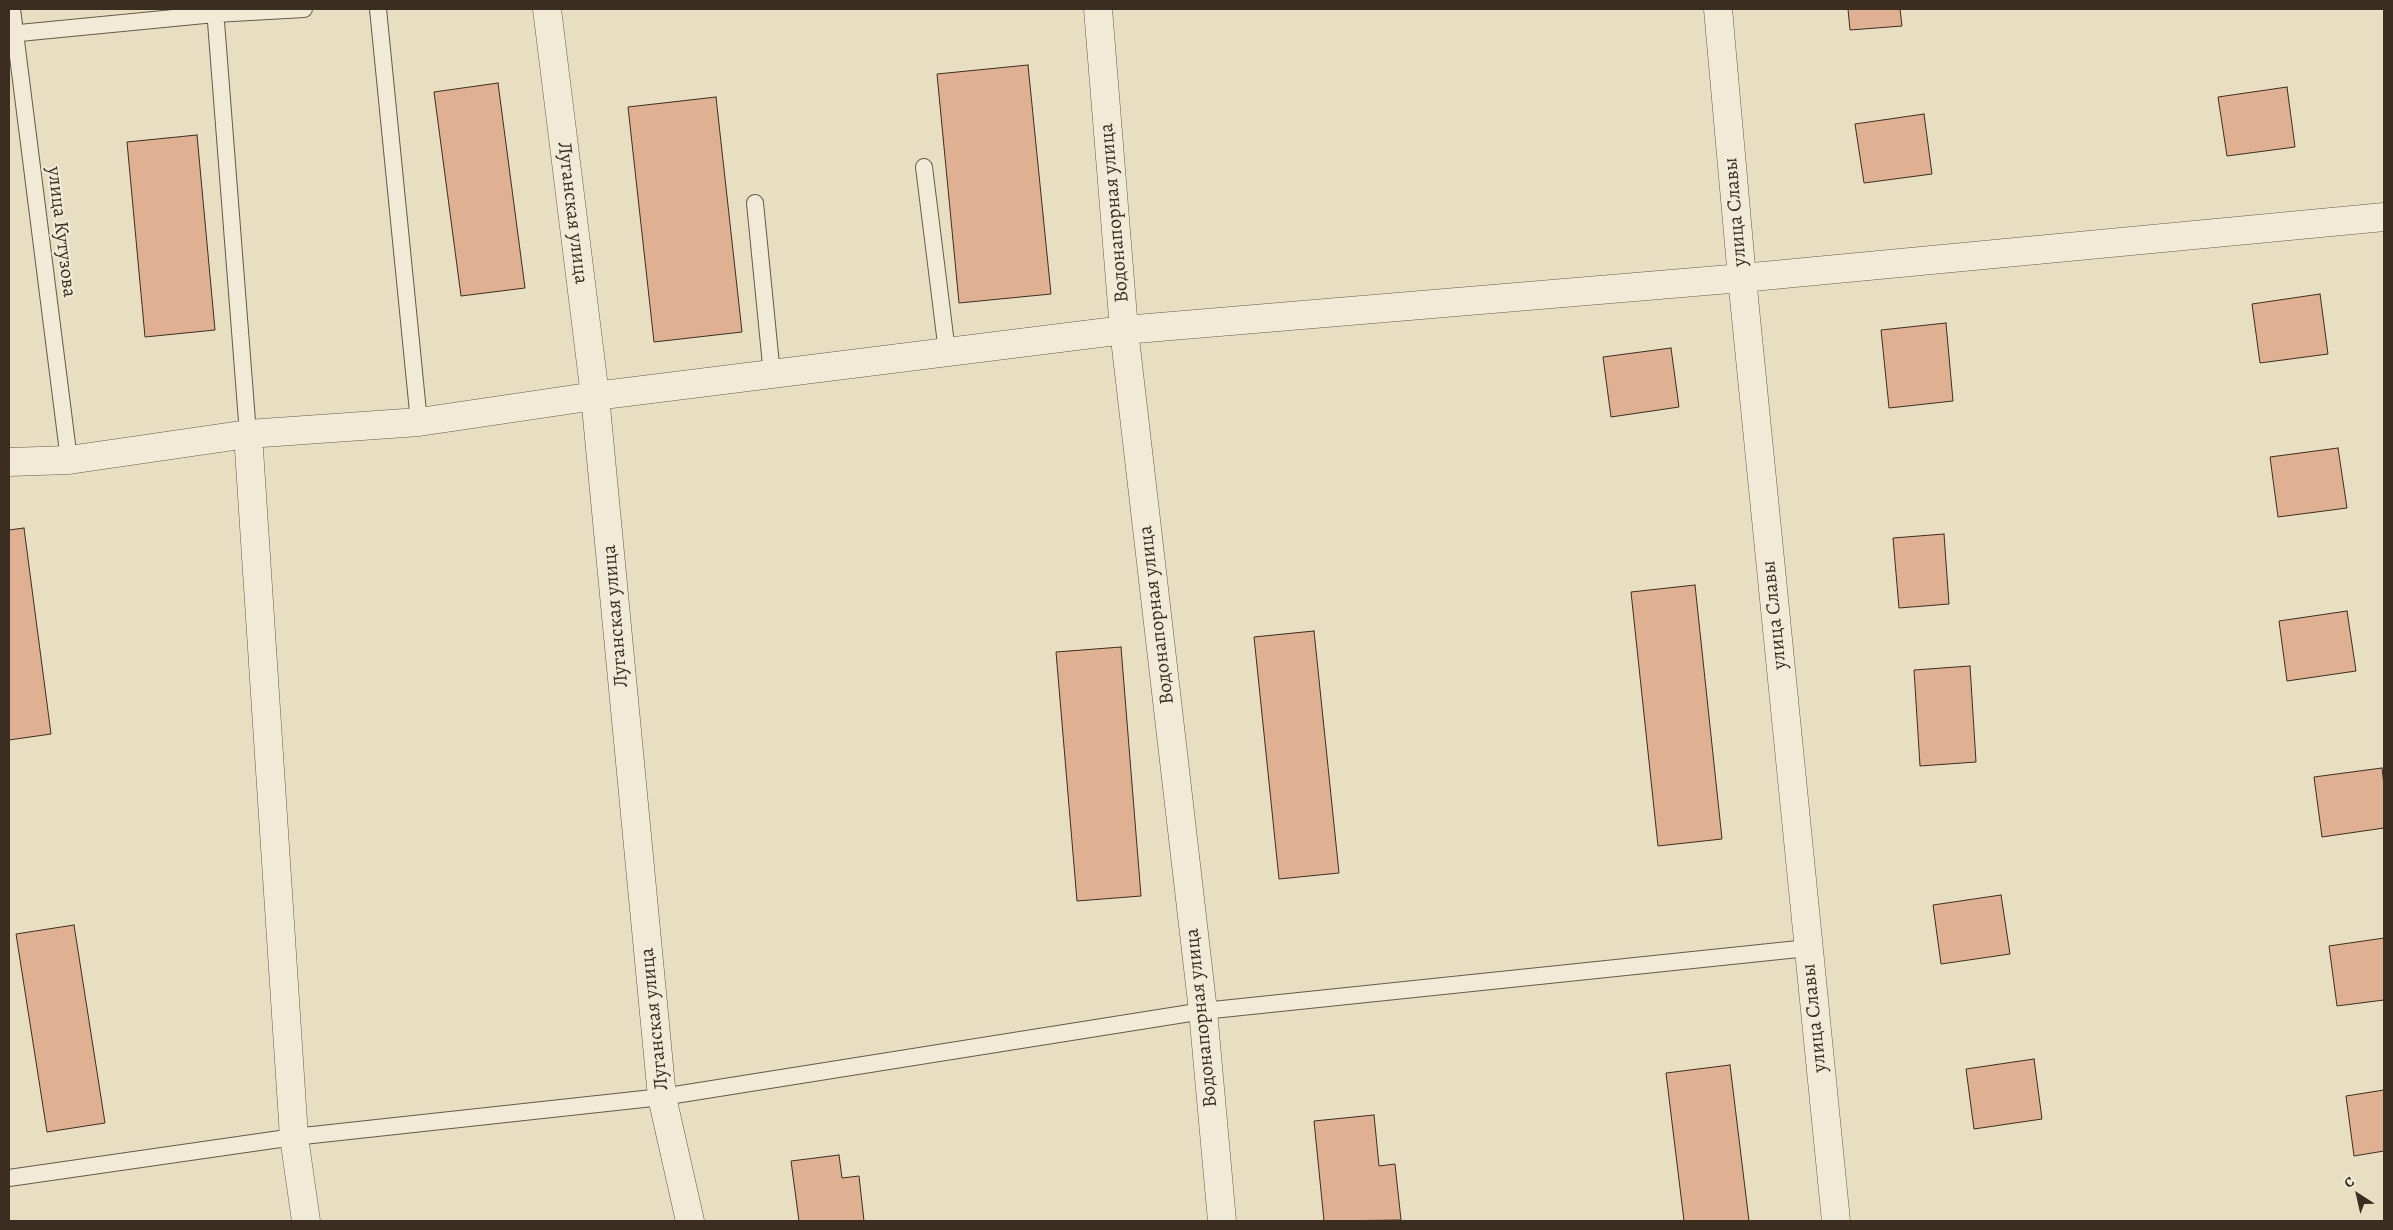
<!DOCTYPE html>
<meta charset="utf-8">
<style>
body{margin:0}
#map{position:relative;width:2393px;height:1230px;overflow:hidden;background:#e8dfc2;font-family:Alegreya,serif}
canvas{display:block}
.frame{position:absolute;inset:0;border:10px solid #3c2d21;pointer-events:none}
.north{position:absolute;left:2333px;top:1170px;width:50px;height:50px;-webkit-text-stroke:4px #f0ead7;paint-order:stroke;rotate:325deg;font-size:14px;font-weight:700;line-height:20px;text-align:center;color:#3c2d21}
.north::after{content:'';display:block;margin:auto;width:18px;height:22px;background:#3c2d21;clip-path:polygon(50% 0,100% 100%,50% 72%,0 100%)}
</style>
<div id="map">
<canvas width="2393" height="1230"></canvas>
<div class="frame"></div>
<div class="north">С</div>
</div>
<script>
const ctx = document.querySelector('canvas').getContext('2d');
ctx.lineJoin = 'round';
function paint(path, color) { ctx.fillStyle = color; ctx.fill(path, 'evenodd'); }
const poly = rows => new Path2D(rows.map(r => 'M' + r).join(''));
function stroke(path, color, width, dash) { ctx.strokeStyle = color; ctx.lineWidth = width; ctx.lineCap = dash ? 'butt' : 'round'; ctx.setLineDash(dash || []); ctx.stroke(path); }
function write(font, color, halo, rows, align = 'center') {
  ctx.font = font + ' Alegreya,serif'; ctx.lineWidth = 4.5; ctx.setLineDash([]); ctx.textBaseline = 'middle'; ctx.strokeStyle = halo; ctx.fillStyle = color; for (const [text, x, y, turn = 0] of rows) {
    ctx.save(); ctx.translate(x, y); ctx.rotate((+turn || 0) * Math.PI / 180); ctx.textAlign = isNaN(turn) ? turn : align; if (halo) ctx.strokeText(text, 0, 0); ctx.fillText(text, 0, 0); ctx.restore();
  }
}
const building = poly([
 [1848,9,1900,9,1902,26,1850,30,1848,9],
 [1028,65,1051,294,959,303,937,74,1028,65],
 [498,83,525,288,461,296,434,92,498,83],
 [2287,87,2295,147,2227,156,2218,97,2287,87],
 [716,97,742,332,654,342,628,107,716,97],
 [1924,114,1932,174,1864,183,1855,124,1924,114],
 [197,135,215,330,145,337,127,142,197,135],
 [2320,294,2328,354,2260,363,2252,304,2320,294],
 [1946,323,1953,401,1889,408,1881,330,1946,323],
 [1671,348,1679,407,1611,417,1603,357,1671,348],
 [2338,448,2347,508,2278,517,2270,457,2338,448],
 [24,528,51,734,9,740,9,530,24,528],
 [1944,534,1949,604,1899,608,1893,538,1944,534],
 [1695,585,1722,839,1658,846,1631,592,1695,585],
 [2347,611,2356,671,2287,681,2279,621,2347,611],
 [1314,631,1339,873,1279,879,1254,637,1314,631],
 [1121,647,1141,896,1077,901,1056,652,1121,647],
 [1970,666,1976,762,1920,766,1914,670,1970,666],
 [2382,768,2384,785,2384,828,2322,837,2314,777,2382,768],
 [2001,895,2010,954,1941,964,1933,905,2001,895],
 [74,925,105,1123,47,1132,16,934,74,925],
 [2384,938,2384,1000,2337,1006,2329,946,2384,938],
 [2034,1059,2042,1119,1974,1129,1966,1069,2034,1059],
 [1730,1065,1749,1221,1684,1221,1666,1073,1730,1065],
 [2384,1090,2384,1151,2354,1156,2346,1096,2384,1090],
 [1374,1115,1379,1166,1395,1164,1401,1220,1324,1221,1314,1121,1374,1115],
 [839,1155,842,1178,859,1176,864,1221,799,1221,791,1161,839,1155]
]);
const lane = poly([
 [12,9,69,460],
 [215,9,248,434],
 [378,9,419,422],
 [9,34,215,14,304,9],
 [924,167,947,352],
 [755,203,772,375],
 [9,1178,294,1137,662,1097,1203,1011,1808,948]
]);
const street = poly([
 [547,9,595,396,662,1097,690,1221],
 [1098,9,1124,330,1203,1011,1222,1221],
 [1718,9,1742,278,1836,1221],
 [248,434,294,1137,306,1221],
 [9,462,69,460,248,434,419,422,595,396,1124,330,1742,278,2384,217]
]);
const streetNames = [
 ["улица Славы",1736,212,-95],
 ["Луганская улица",572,213,83],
 ["Водонапорная улица",1115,213,-95],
 ["улица Кутузова",61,232,83],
 ["Водонапорная улица",1157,615,-97],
 ["улица Славы",1775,615,-96],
 ["Луганская улица",616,616,-95],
 ["Водонапорная улица",1202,1018,-96],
 ["улица Славы",1815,1018,-96],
 ["Луганская улица",655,1019,-96]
];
paint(building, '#dfb092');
stroke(building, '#3c2d21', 1);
stroke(lane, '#675a49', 18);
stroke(street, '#675a49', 29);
stroke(lane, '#f0ead7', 16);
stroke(street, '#f0ead7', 28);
write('20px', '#3c2d21', '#f0ead7', streetNames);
</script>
